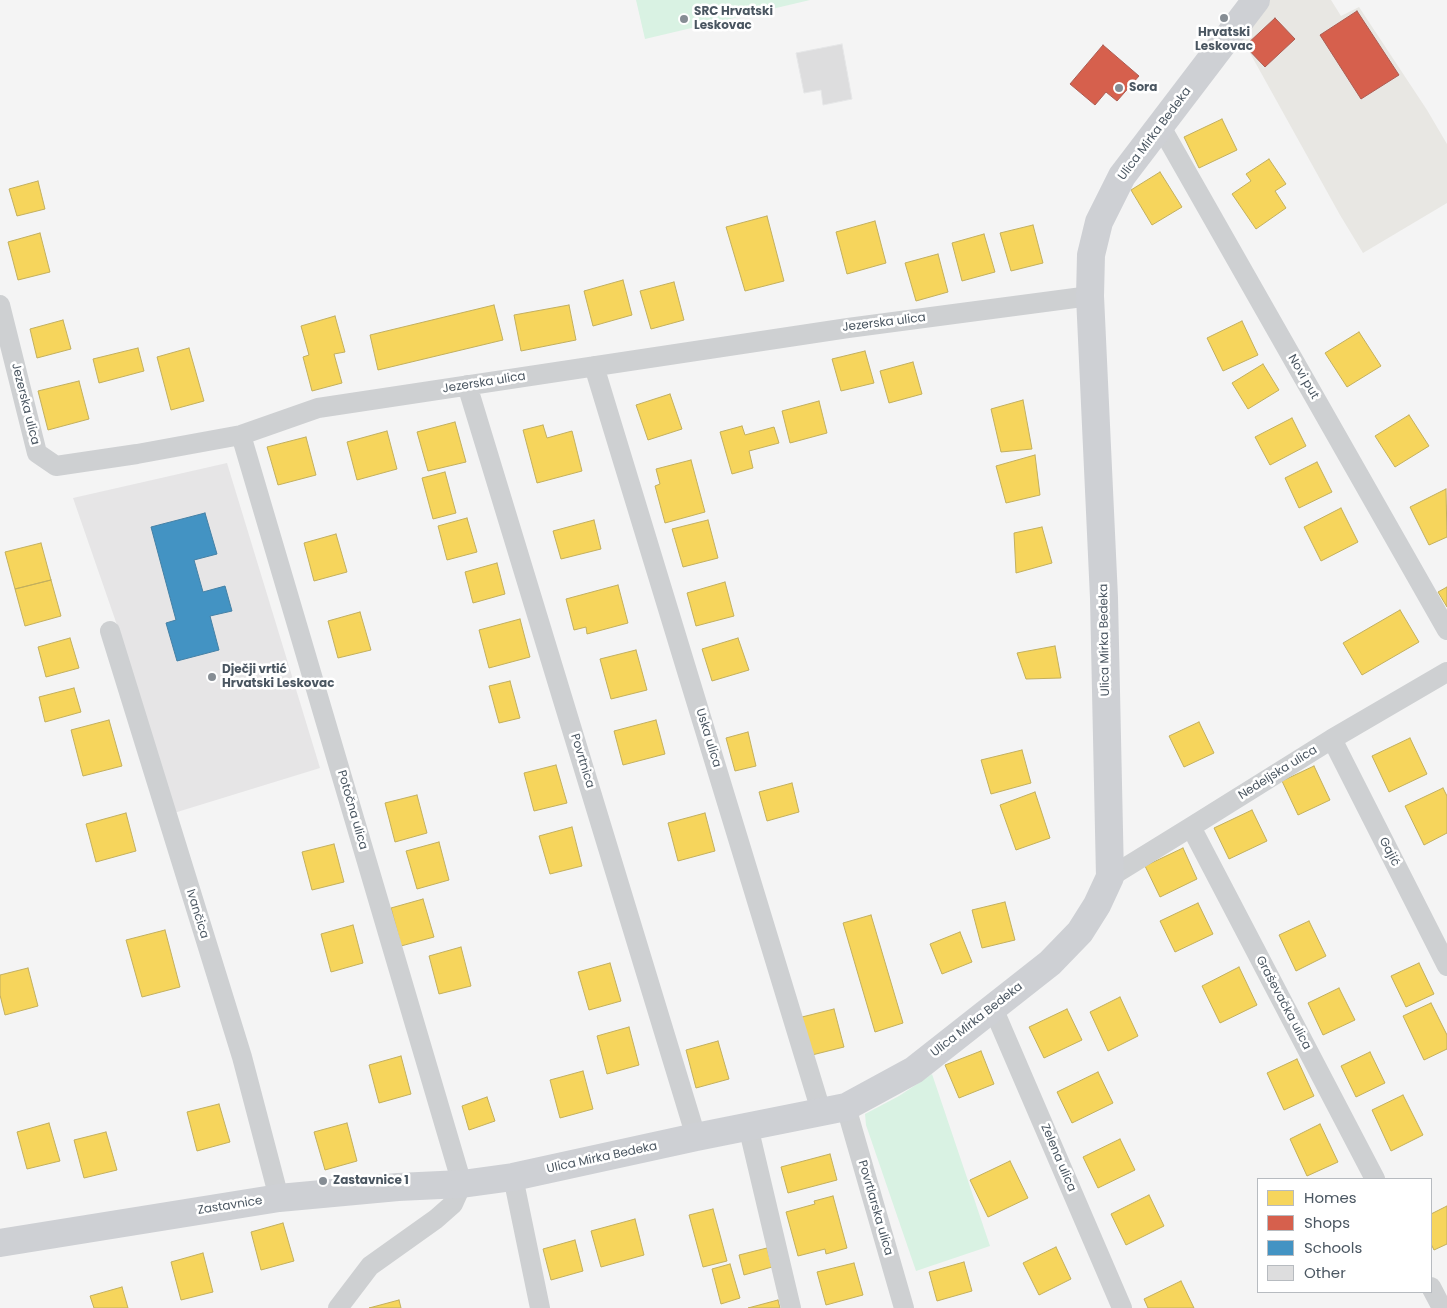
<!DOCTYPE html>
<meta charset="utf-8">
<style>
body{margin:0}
#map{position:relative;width:1447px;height:1308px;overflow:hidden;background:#f4f4f4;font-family:Poppins,sans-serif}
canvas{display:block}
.legend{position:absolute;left:1257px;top:1178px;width:175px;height:115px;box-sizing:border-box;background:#fff;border:1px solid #b7bbc0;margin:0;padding:6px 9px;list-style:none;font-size:15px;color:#4a5661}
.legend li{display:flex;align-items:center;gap:10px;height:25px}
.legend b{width:25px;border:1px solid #b7bbc0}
</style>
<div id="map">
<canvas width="1447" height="1308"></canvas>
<ul class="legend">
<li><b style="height:14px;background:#f6d55c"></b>Homes</li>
<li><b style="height:14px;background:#d6604d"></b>Shops</li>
<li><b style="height:14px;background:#4393c3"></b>Schools</li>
<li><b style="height:14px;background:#ddddde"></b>Other</li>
</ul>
</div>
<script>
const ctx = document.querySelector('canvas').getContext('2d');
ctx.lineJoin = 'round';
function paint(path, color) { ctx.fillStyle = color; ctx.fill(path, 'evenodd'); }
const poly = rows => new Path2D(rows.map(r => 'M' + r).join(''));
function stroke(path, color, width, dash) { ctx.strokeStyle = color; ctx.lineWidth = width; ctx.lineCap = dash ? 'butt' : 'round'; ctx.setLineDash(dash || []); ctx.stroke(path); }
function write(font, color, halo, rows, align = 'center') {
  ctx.font = font + ' Poppins,sans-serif'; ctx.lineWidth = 5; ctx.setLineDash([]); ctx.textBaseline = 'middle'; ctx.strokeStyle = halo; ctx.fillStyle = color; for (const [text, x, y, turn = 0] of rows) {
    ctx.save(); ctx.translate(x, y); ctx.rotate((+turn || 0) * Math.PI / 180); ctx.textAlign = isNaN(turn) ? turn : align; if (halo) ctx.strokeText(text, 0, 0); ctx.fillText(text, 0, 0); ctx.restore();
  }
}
const commercial = poly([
 [1267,0,1331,0,1341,16,1359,7,1427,110,1447,144,1447,203,1363,253,1340,215,1240,35]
]);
const education = poly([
 [227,463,320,768,174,813,117,625,73,498]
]);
const green = poly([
 [636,0,810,0,645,39],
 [932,1074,990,1246,916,1271,866,1125,865,1114,899,1096]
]);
const homes = poly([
 [1222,119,1237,150,1199,168,1184,137,1222,119],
 [1269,159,1286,184,1275,191,1286,208,1256,229,1232,194,1251,181,1246,174,1269,159],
 [1160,172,1182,207,1152,225,1131,190,1160,172],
 [38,181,45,209,17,216,9,189,38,181],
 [767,216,784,281,745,291,726,227,767,216],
 [875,221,886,263,847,274,836,232,875,221],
 [1033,225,1043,263,1011,271,1000,233,1033,225],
 [40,233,50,272,18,280,8,242,40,233],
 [984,234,995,272,962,281,952,243,984,234],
 [938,254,948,292,916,301,905,263,938,254],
 [623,280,632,315,593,326,584,291,623,280],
 [674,282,684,320,651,329,640,291,674,282],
 [494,305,503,340,378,370,370,335,494,305],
 [569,305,576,340,521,351,514,315,569,305],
 [335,316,345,352,334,354,342,383,312,391,303,357,309,355,301,326,335,316],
 [63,320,71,349,37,358,30,329,63,320],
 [1242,321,1258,355,1223,371,1207,338,1242,321],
 [1359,332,1381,366,1347,387,1325,353,1359,332],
 [138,348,144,371,99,383,93,359,138,348],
 [189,348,204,401,171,410,157,357,189,348],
 [865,351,874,383,841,391,832,359,865,351],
 [913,362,922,394,889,403,880,371,913,362],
 [1263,364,1279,390,1248,409,1232,383,1263,364],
 [79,381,89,419,48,430,38,391,79,381],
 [670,394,682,429,648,440,636,405,670,394],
 [1023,400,1032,449,1001,452,991,409,1023,400],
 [819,401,827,433,790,443,782,411,819,401],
 [1409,415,1429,446,1395,467,1375,436,1409,415],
 [1292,418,1306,446,1270,465,1255,437,1292,418],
 [455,422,466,462,428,471,417,432,455,422],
 [543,425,547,438,572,431,582,471,537,483,523,430,543,425],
 [742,426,745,435,774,427,779,443,749,451,753,468,732,474,720,432,742,426],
 [387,431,397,469,357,480,347,442,387,431],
 [306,437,316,475,278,485,267,447,306,437],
 [1035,455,1040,495,1006,503,996,466,1035,455],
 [691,460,705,512,665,523,655,486,660,484,656,469,691,460],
 [1317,462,1332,492,1299,508,1285,478,1317,462],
 [445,472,456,513,433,519,422,478,445,472],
 [1446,489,1447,537,1429,545,1410,507,1446,489],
 [1341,508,1358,542,1321,561,1304,527,1341,508],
 [467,518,477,552,447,560,438,526,467,518],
 [594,520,601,549,561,559,553,531,594,520],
 [708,520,718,558,683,567,672,529,708,520],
 [1042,527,1052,563,1016,573,1014,533,1042,527],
 [336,534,347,572,314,581,304,543,336,534],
 [41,543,51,580,15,589,5,552,41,543],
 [497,563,505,594,473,603,465,572,497,563],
 [51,580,61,616,25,626,15,589,51,580],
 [725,582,734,616,696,626,687,593,725,582],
 [618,585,628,623,587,634,586,627,574,630,566,599,618,585],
 [1447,587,1447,607,1438,592,1447,587],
 [1400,610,1419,642,1362,675,1343,643,1400,610],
 [360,612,371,650,338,658,328,621,360,612],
 [520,619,530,657,489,668,479,630,520,619],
 [70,638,79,668,46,677,38,647,70,638],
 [738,638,749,670,712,681,702,649,738,638],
 [1055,646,1061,678,1026,679,1017,653,1055,646],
 [636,650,647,690,611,699,600,659,636,650],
 [510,681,520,718,499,723,489,686,510,681],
 [74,688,81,712,45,722,39,697,74,688],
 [109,720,122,766,83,776,71,730,109,720],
 [656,720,665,754,623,765,614,731,656,720],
 [1199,722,1214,753,1184,767,1169,736,1199,722],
 [748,732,756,766,735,771,726,738,748,732],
 [1410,738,1427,774,1389,792,1372,756,1410,738],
 [1022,750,1031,783,991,794,981,760,1022,750],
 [556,765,567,803,534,811,524,773,556,765],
 [1314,766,1330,800,1298,815,1282,781,1314,766],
 [792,783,799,812,767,821,759,792,792,783],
 [1443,788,1447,796,1447,833,1424,845,1405,806,1443,788],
 [1035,792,1050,838,1016,850,1000,805,1035,792],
 [417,795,427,833,395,842,385,803,417,795],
 [1252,810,1267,841,1229,859,1214,828,1252,810],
 [126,813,136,851,96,862,86,824,126,813],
 [705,813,715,851,678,861,668,823,705,813],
 [572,827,582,866,550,874,539,836,572,827],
 [439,842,449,880,417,889,406,851,439,842],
 [334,844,344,882,312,890,302,852,334,844],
 [1183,848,1197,879,1160,897,1145,866,1183,848],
 [423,899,434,937,401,946,391,908,423,899],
 [1005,902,1015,940,982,948,972,910,1005,902],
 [1198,903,1213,934,1175,952,1160,921,1198,903],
 [871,915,903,1023,875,1032,843,923,871,915],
 [1309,921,1326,956,1296,971,1279,935,1309,921],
 [353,925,363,963,331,972,321,934,353,925],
 [165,930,180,987,142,997,126,940,165,930],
 [960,932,972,962,942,974,930,944,960,932],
 [461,947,471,986,439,994,429,956,461,947],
 [610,963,621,1001,589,1010,578,972,610,963],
 [1419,963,1434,994,1406,1007,1391,976,1419,963],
 [1239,967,1257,1005,1220,1023,1202,986,1239,967],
 [28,968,38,1006,5,1015,0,995,0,975,28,968],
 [1339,988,1355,1020,1323,1035,1308,1003,1339,988],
 [1120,997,1138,1036,1108,1051,1090,1012,1120,997],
 [1431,1003,1447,1035,1447,1049,1424,1060,1403,1016,1431,1003],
 [834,1009,844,1047,812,1055,802,1017,834,1009],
 [1067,1009,1082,1040,1044,1058,1029,1027,1067,1009],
 [629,1027,639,1065,607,1074,597,1036,629,1027],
 [718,1041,729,1079,696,1088,686,1050,718,1041],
 [981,1051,994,1084,959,1098,945,1065,981,1051],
 [1370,1052,1385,1083,1356,1097,1341,1066,1370,1052],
 [401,1056,411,1094,379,1103,369,1065,401,1056],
 [1297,1059,1314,1096,1284,1110,1267,1073,1297,1059],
 [583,1071,593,1109,560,1118,550,1080,583,1071],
 [1098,1072,1113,1103,1072,1123,1057,1092,1098,1072],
 [1403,1095,1423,1135,1391,1151,1372,1110,1403,1095],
 [487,1097,495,1121,469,1130,462,1106,487,1097],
 [219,1104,230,1142,197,1151,187,1112,219,1104],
 [49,1123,60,1161,27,1169,17,1132,49,1123],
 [347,1123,357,1161,325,1170,314,1132,347,1123],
 [1320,1124,1338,1162,1307,1176,1290,1139,1320,1124],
 [106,1132,117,1170,84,1178,74,1140,106,1132],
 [1120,1139,1135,1170,1098,1188,1083,1157,1120,1139],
 [830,1154,837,1180,788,1193,781,1167,830,1154],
 [1010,1161,1028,1198,988,1217,970,1180,1010,1161],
 [1149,1195,1164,1226,1126,1245,1111,1214,1149,1195],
 [833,1196,847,1248,826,1254,825,1249,798,1256,786,1212,815,1204,814,1201,833,1196],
 [1447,1206,1447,1244,1434,1250,1431,1244,1431,1214,1447,1206],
 [713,1209,727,1261,703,1267,689,1215,713,1209],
 [635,1219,644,1255,601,1267,591,1231,635,1219],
 [283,1223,294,1261,261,1270,251,1232,283,1223],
 [575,1240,583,1271,551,1280,543,1249,575,1240],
 [1056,1247,1071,1279,1039,1295,1023,1263,1056,1247],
 [767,1248,772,1267,744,1275,739,1255,767,1248],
 [203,1253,213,1292,181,1300,171,1262,203,1253],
 [964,1262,972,1291,937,1301,929,1272,964,1262],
 [854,1263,863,1295,826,1305,817,1272,854,1263],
 [730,1264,740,1298,721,1304,712,1269,730,1264],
 [1181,1281,1194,1308,1148,1308,1144,1299,1181,1281],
 [122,1287,128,1308,94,1308,90,1296,122,1287],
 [399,1300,401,1308,369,1308,399,1300],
 [778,1300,780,1308,748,1308,778,1300]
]);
const shops = poly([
 [1357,11,1399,75,1361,99,1320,35,1357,11],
 [1275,18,1295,39,1265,67,1245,46,1275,18],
 [1103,45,1139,76,1117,101,1106,92,1095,105,1070,84,1103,45]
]);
const schools = poly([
 [205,513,217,554,194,560,203,592,225,586,232,611,210,616,219,650,177,661,166,623,176,620,151,527,205,513]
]);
const building = poly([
 [842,44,852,99,823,105,821,90,804,93,796,53,842,44]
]);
const minor = poly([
 [1161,124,1165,134,1447,630],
 [0,305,37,453,56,466,137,454,241,435,318,408,848,328,1090,296],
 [594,366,821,1111],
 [467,385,696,1137],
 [241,435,462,1184,453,1204,436,1219,370,1266,338,1308],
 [110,631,242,1057,279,1198],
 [1332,739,1447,966],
 [1191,827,1375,1179],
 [1110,877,1191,827,1332,739,1447,672],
 [993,1008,1122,1308],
 [846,1107,904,1308],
 [748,1126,791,1308],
 [513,1177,540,1308],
 [1431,1287,1442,1308]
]);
const secondary = poly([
 [0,1243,279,1198,398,1187,462,1184,513,1177,696,1137,846,1107,914,1070,1050,963,1080,932,1097,905,1110,877,1104,598,1090,296,1091,255,1099,222,1122,176,1256,0]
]);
const markers = [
 [1224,18,5,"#868d94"],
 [684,19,5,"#868d94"],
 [1119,88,5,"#868d94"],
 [212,677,5,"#868d94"],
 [323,1181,5,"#868d94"]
];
const poiNames = [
 ["SRC Hrvatski",694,12],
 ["Leskovac",694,26],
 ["Hrvatski",1224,33,"center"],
 ["Leskovac",1224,47,"center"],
 ["Sora",1129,88],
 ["Dječji vrtić",222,670],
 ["Hrvatski Leskovac",222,684],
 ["Zastavnice 1",333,1181]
];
const streetNames = [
 ["Ulica Mirka Bedeka",1155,134,-53],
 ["Jezerska ulica",884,323,-7],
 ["Novi put",1303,377,60],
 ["Jezerska ulica",484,383,-9],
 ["Jezerska ulica",25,404,76],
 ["Ulica Mirka Bedeka",1105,640,-91],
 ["Uska ulica",708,738,73],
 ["Povrtnica",582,761,73],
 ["Nedeljska ulica",1278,773,-32],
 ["Potočna ulica",352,810,74],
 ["Gajić",1389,852,63],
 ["Ivančica",197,914,73],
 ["Graševačka ulica",1283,1003,62],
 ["Ulica Mirka Bedeka",977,1020,-38],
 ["Ulica Mirka Bedeka",602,1158,-12],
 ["Zelena ulica",1058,1158,67],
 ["Zastavnice",230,1206,-9],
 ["Povrtlarska ulica",875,1208,74]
];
paint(commercial, '#e8e7e3');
paint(education, '#e6e5e6');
paint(green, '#d9f2e3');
paint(homes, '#f6d55c');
stroke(homes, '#c2af5e', 1);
paint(shops, '#d6604d');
stroke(shops, '#ac5d53', 1);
paint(schools, '#4393c3');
stroke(schools, '#4581a6', 1);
paint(building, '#ddddde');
stroke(building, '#e5e6e7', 1);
stroke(minor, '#ced0d2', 20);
stroke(secondary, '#ced0d4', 28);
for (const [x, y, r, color] of markers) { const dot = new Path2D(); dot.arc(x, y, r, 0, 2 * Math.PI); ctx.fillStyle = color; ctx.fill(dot); stroke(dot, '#fff', 2); }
write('bold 12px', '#4a5661', '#fff', poiNames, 'left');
write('12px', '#4a5661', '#fff', streetNames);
</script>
